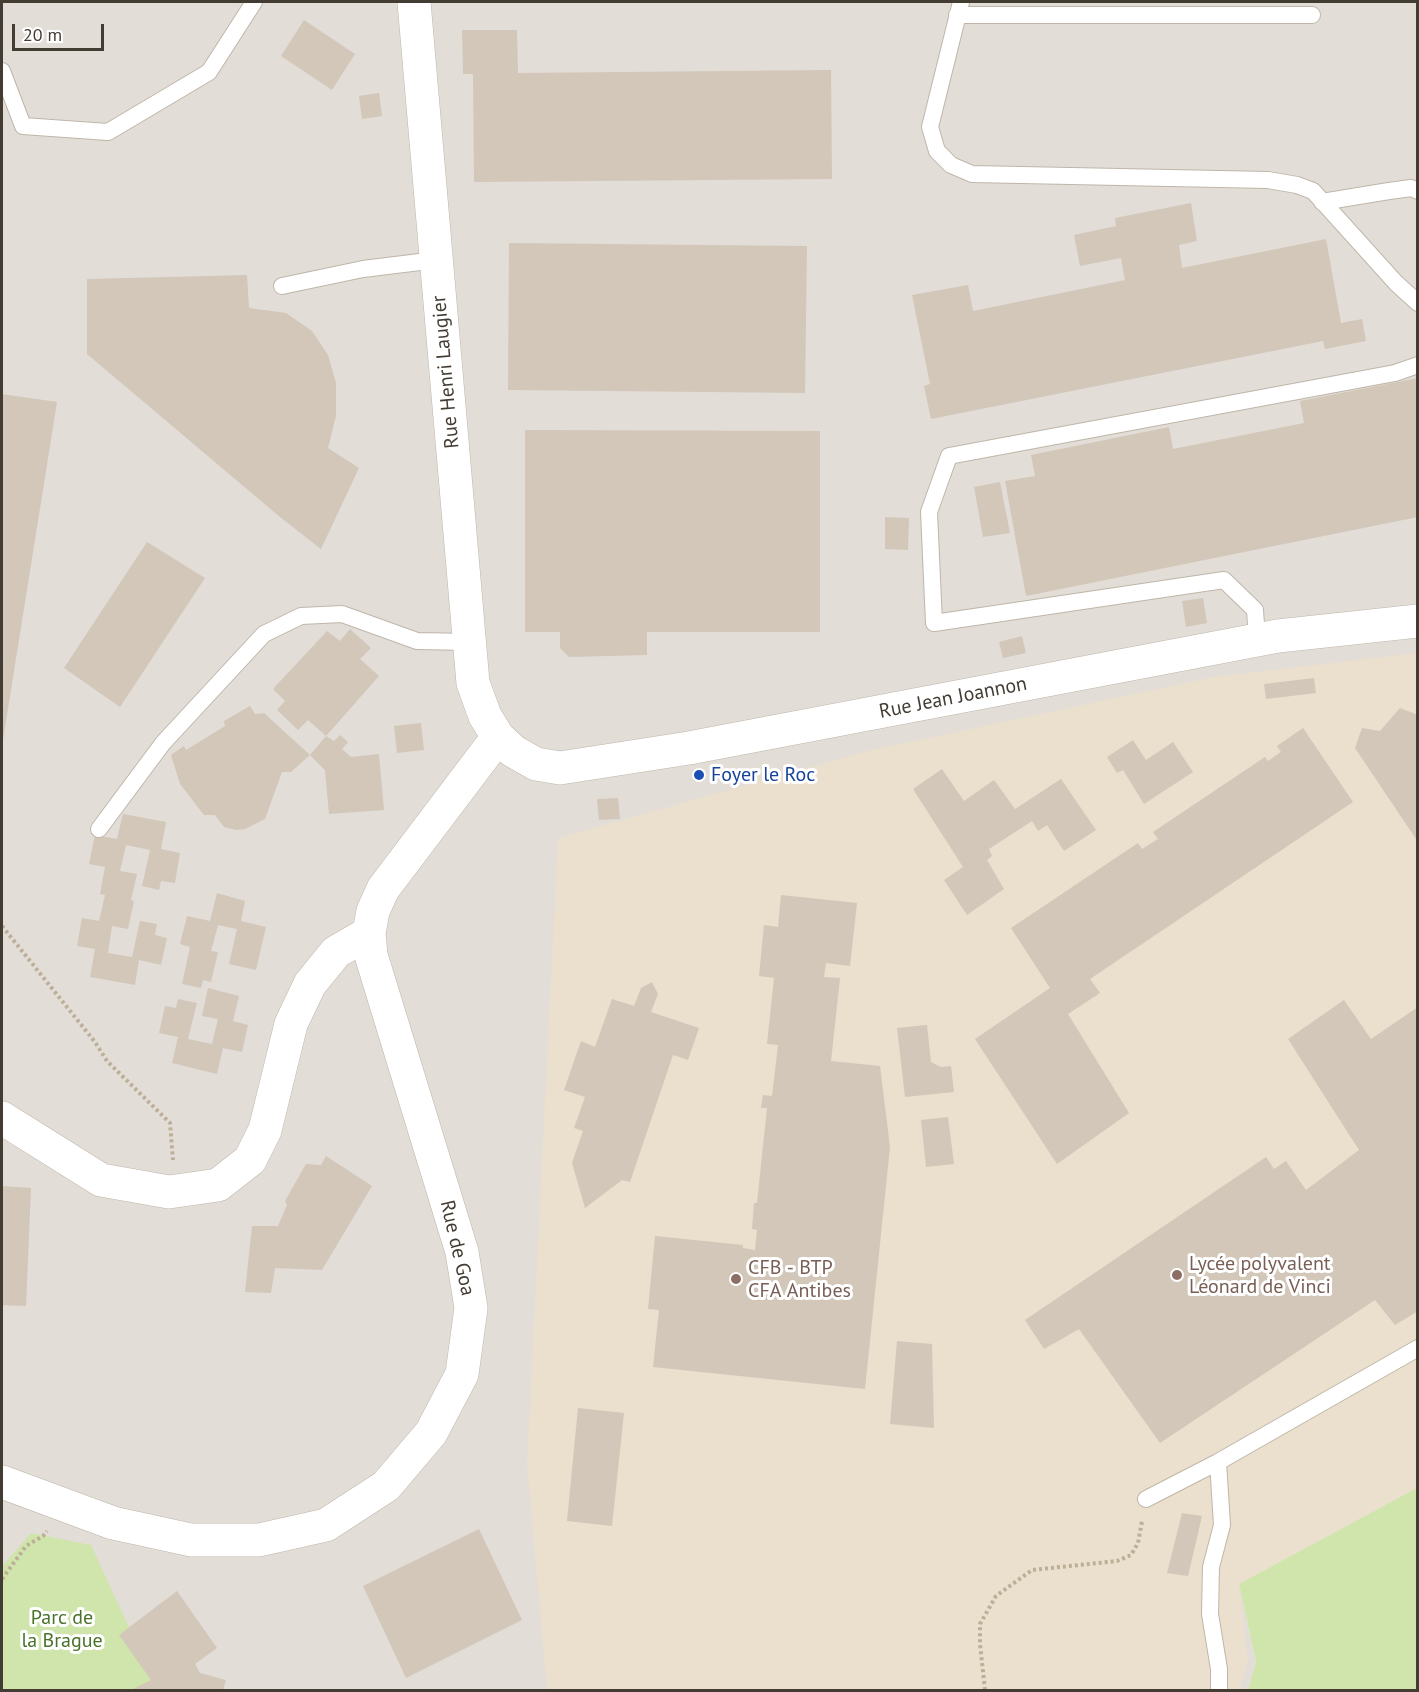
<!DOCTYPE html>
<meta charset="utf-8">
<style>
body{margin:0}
#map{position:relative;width:1419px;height:1692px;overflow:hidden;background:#f1ece3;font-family:"PT Sans",sans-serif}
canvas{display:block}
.frame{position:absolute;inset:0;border:3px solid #433c33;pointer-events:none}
.scale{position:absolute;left:12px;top:24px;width:92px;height:27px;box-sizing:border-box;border:3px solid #433c33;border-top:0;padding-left:8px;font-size:18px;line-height:21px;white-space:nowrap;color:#433c33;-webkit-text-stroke:4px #fff;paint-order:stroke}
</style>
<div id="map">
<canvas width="1419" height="1692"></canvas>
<div class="frame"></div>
<div class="scale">20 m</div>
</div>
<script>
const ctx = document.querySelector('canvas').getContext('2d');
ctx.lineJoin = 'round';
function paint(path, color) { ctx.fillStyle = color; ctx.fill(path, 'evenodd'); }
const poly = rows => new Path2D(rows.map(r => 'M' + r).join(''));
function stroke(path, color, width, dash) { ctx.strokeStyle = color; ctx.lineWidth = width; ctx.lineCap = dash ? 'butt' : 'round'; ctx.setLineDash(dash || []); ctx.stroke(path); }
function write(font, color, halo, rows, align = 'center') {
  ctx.font = font + ' "PT Sans",sans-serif'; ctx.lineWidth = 6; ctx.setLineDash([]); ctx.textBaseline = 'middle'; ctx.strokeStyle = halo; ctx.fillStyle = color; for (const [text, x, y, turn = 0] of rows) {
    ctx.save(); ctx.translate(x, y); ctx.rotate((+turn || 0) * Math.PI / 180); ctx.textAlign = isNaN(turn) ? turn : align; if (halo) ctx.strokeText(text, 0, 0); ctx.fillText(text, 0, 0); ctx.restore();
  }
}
const industrial = poly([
 [2,2,1417,2,1417,1488,1239,1584,1256,1662,1248,1690,63,1690,58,1557,2,1565]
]);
const education = poly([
 [1417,653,1417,1488,1239,1584,1248,1662,1239,1690,547,1690,527,1463,558,838,868,751,1214,677]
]);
const green = poly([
 [1417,1488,1417,1690,1248,1690,1256,1662,1239,1584],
 [31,1533,91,1545,158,1690,2,1690,2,1565,4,1564]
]);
const building = poly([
 [304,20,355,54,332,90,281,56],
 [462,30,517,30,518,73,831,70,832,179,474,182,473,74,463,74],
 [379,93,382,116,362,119,359,96],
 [1191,203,1197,241,1179,245,1182,268,1326,239,1341,323,1362,319,1366,341,1325,349,1323,341,931,419,924,386,930,384,912,295,968,285,973,311,1125,280,1121,258,1080,266,1074,235,1116,226,1115,218],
 [509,243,807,246,805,393,508,390],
 [247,275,249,308,286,313,312,331,328,355,336,383,336,416,328,448,359,468,321,549,280,517,87,354,87,279],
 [1418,378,1418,517,1026,596,1005,481,1035,476,1031,455,1169,427,1173,449,1304,423,1300,401],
 [2,394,57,402,3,740,2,740],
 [525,430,820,431,820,632,647,632,647,655,569,657,560,648,560,632,525,632],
 [1000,482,1010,533,983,537,974,487],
 [885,517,909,518,908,550,885,549],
 [147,542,205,578,120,707,64,668],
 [1203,598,1207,623,1186,627,1182,601],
 [350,629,371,648,360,659,379,676,326,736,334,741,340,735,348,742,342,749,351,757,379,754,384,810,329,814,325,770,310,755,326,736,308,720,298,730,277,710,285,701,273,689,327,631,340,641],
 [1022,636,1026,653,1003,658,999,642],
 [1314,678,1316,693,1266,699,1264,684],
 [250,706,255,714,264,713,310,755,291,772,282,772,265,819,245,829,236,830,224,827,215,815,204,815,180,784,171,755,184,746,186,750,225,726,224,721],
 [1400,708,1418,715,1418,842,1355,748,1362,728,1380,731],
 [421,723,424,750,397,753,394,726],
 [1303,728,1353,802,1090,979,1100,993,1068,1014,1129,1113,1057,1164,975,1039,1050,988,1011,928,1138,843,1142,849,1158,839,1153,832,1265,757,1268,761,1281,752,1277,746],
 [1133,740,1146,760,1173,742,1193,772,1144,804,1123,770,1117,773,1107,757],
 [942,769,964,801,994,780,1015,809,1061,779,1096,830,1064,851,1047,825,1038,831,1032,821,989,849,992,856,987,860,1004,889,967,915,944,880,963,867,913,789],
 [618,798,620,819,599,820,597,799],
 [123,814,166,822,161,849,180,853,175,883,161,881,159,890,142,886,150,850,126,845,120,871,137,874,131,900,134,901,128,929,112,926,108,953,132,957,140,921,157,924,155,935,167,938,161,965,139,960,135,985,90,977,95,949,77,946,82,918,99,921,105,895,100,894,105,867,89,864,95,835,117,839],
 [217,893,245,901,241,921,266,927,256,970,229,964,237,929,218,925,211,951,218,952,211,982,203,980,201,988,182,984,190,947,180,944,187,916,210,921],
 [781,895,857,903,850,966,826,963,824,977,840,978,831,1061,880,1066,890,1147,865,1389,653,1367,659,1310,648,1309,655,1236,743,1245,743,1248,755,1250,757,1230,752,1229,754,1203,757,1203,767,1108,761,1108,763,1095,772,1096,778,1045,767,1044,774,978,759,976,764,925,778,927],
 [652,982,658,994,651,1012,699,1028,688,1060,673,1055,630,1182,622,1180,585,1208,572,1163,583,1131,574,1128,585,1097,564,1090,581,1041,595,1047,612,999,634,1006,641,988],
 [208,988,239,996,233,1021,248,1025,242,1052,223,1048,217,1074,172,1063,178,1037,159,1033,165,1006,176,1008,178,999,197,1003,188,1039,212,1044,218,1019,202,1016],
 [1344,1000,1371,1039,1418,1007,1418,1311,1395,1325,1375,1300,1160,1443,1079,1329,1044,1349,1025,1320,1266,1157,1274,1169,1286,1161,1306,1190,1359,1150,1288,1039],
 [927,1025,931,1062,941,1067,951,1066,954,1092,905,1097,897,1028],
 [948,1117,954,1164,926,1167,921,1120],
 [326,1156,372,1186,322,1270,275,1268,271,1293,245,1292,252,1226,278,1226,287,1205,285,1201,306,1164,321,1165],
 [2,1186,31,1188,26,1306,2,1305],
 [897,1341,932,1344,934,1428,890,1424],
 [578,1408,624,1413,612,1526,567,1521],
 [1182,1513,1202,1516,1188,1576,1167,1573],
 [479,1529,522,1620,406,1678,363,1586],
 [177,1591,217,1648,195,1664,200,1673,226,1680,223,1690,131,1690,151,1680,119,1635]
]);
const path = poly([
 [2,926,95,1042,107,1061,170,1123,173,1160],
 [2,1579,26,1546,43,1536,47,1531],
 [985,1690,980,1644,980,1624,996,1596,1032,1570,1117,1561,1131,1555,1138,1543,1142,1521]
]);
const service = poly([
 [961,2,930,127,937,151,951,165,972,174,1268,180,1297,185,1313,191,1396,283,1418,303],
 [957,15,1312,15],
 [2,71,23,126,108,132,209,72,254,2],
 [1322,202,1389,191,1411,188,1418,191],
 [282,286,363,269,436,260],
 [1257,639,1255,610,1224,580,934,623,929,512,949,456,1395,373,1418,365],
 [99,829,163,743,264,634,301,616,342,614,417,641,469,642],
 [1146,1499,1218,1462],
 [1219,1690,1219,1669,1210,1614,1211,1567,1222,1525,1218,1462,1418,1348]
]);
const minor = poly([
 [414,2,473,683,485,716,498,737,513,751,536,764,560,768,689,748,1278,636,1418,621],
 [2,1118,101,1180,169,1192,218,1185,250,1160,265,1130,291,1024,310,984,336,952,369,933],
 [2,1482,113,1523,191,1540,259,1540,326,1525,386,1486,431,1433,462,1374,471,1308,462,1252,371,955,369,933,373,911,383,889,498,737]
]);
const markers = [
 [699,775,6,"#1a4fb4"],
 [1177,1275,6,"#8d6e63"],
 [736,1279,6,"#8d6e63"]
];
const streetNames = [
 ["Rue Henri Laugier",446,372,-95],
 ["Rue Jean Joannon",953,698,-11],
 ["Rue de Goa",457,1248,77]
];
const transitNames = [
 ["Foyer le Roc",711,775]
];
const educationNames = [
 ["Lycée polyvalent",1189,1264],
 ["Léonard de Vinci",1189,1287],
 ["CFB - BTP",748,1268],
 ["CFA Antibes",748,1291]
];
const parkNames = [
 ["Parc de",62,1618],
 ["la Brague",62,1641]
];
paint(industrial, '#e3ddd8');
paint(education, '#eae0cd');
paint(green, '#cfe5ac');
paint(building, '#d2c7b9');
stroke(service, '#bfb6a9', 18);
stroke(minor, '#bfb6a9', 34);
stroke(path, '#bdae98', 4, [3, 3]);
stroke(service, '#fff', 16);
stroke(minor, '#fff', 33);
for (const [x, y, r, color] of markers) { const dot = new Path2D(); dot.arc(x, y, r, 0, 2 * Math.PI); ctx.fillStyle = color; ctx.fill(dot); stroke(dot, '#fff', 2); }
write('20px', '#433c33', '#fff', streetNames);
write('20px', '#164399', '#fff', transitNames, 'left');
write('20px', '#785e54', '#fff', educationNames, 'left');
write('20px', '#497229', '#fff', parkNames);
</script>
